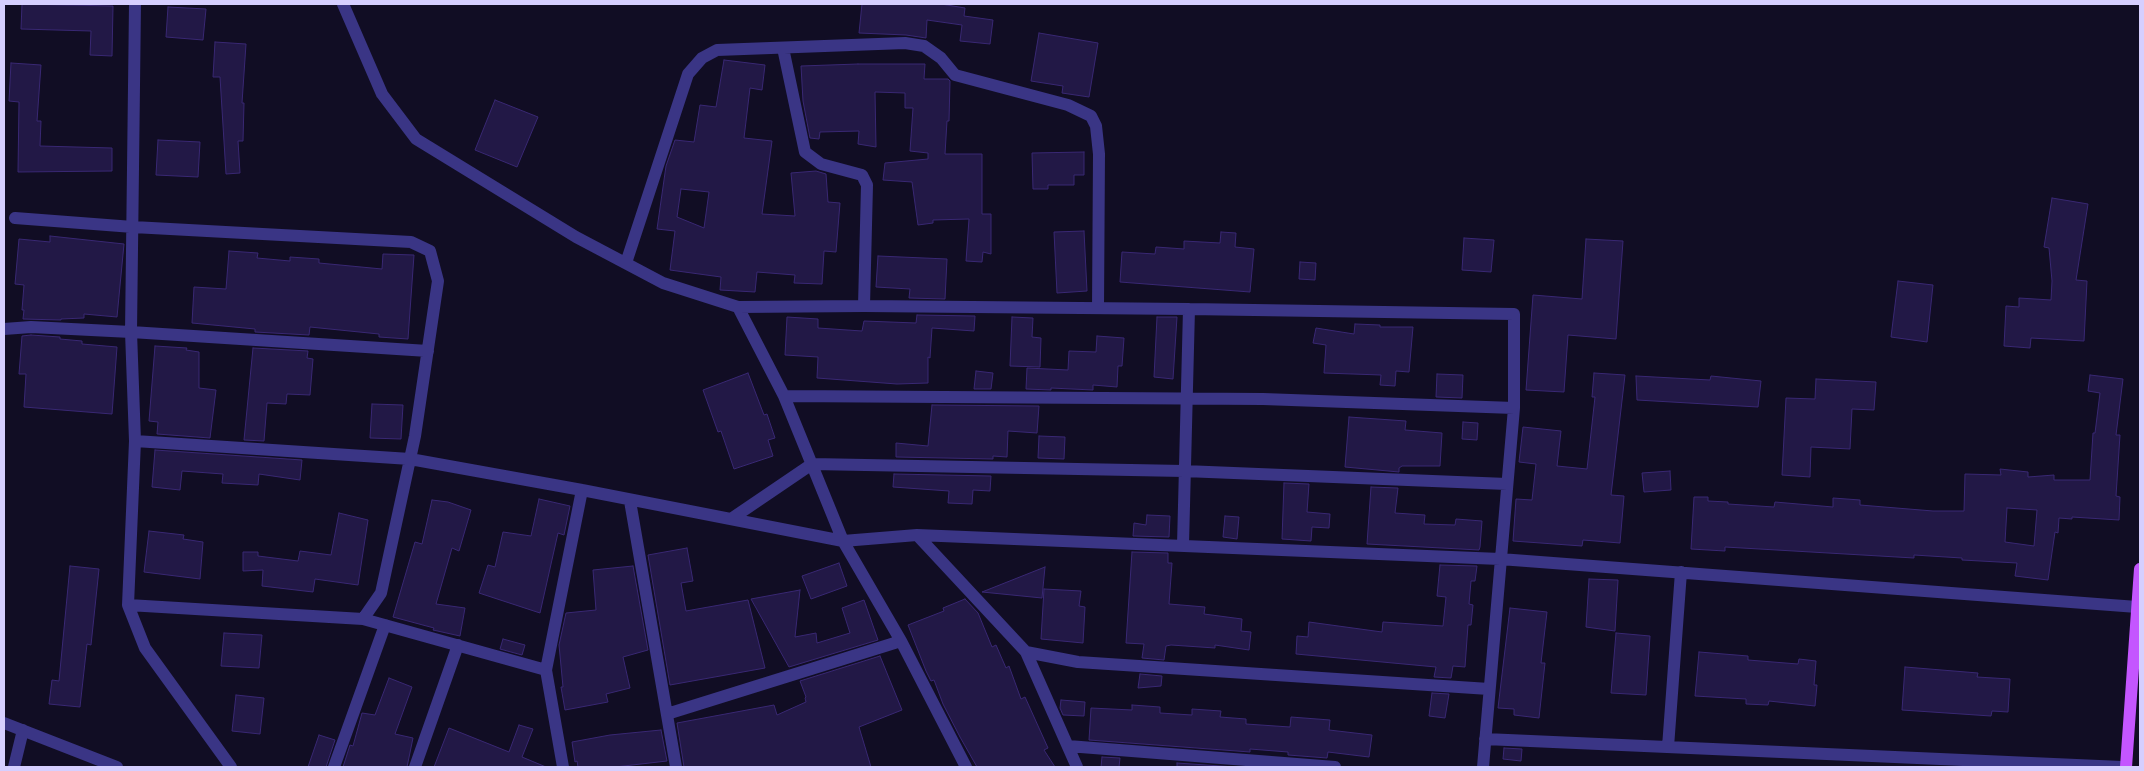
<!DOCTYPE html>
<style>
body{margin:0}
#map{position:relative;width:2144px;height:771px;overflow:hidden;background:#110d24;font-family:Commissioner,sans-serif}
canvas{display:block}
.frame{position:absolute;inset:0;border:5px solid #d6cfff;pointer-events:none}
</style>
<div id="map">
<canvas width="2144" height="771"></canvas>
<div class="frame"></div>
</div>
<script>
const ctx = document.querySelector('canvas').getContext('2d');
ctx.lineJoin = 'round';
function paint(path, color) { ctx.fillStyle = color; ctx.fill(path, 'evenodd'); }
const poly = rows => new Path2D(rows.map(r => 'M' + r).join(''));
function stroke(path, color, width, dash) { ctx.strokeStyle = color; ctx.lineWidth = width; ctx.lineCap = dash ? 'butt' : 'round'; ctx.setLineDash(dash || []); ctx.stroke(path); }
const building = poly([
 [22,4,113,6,112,56,90,55,91,31,21,29,22,4],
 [862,4,941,4,965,8,964,16,993,20,990,44,960,41,962,25,927,20,926,38,906,35,859,33,862,4],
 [168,7,206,9,203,40,166,37,168,7],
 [1039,33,1098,43,1089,97,1062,93,1063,86,1031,81,1039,33],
 [215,42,246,44,242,103,244,103,243,141,238,141,240,173,226,174,220,77,213,77,215,42],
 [724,60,765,65,762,90,750,88,744,138,772,141,762,214,795,216,791,173,816,171,826,174,828,202,840,203,836,252,824,251,822,284,794,283,795,275,757,272,755,292,720,290,721,277,670,270,675,231,657,229,666,166,675,140,694,142,700,105,716,107,724,60],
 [681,189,709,192,704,228,677,217,681,189],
 [11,63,41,65,37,121,41,121,40,146,112,148,112,171,18,172,19,102,9,101,11,63],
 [858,64,925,64,924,79,948,79,950,81,949,121,947,121,945,154,982,154,982,214,991,214,991,254,983,252,982,262,966,261,969,219,933,220,933,223,918,225,912,182,883,180,885,163,928,159,928,153,910,151,913,108,905,108,905,93,875,92,876,147,858,144,859,131,820,132,819,139,810,138,803,101,801,66,858,64],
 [495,100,538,117,517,167,475,150,495,100],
 [158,140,200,142,198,177,156,175,158,140],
 [1084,152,1084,175,1074,175,1074,185,1048,185,1048,189,1033,189,1032,153,1084,152],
 [2052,198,2088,204,2076,280,2087,281,2084,341,2031,338,2030,348,2004,346,2006,306,2019,307,2019,298,2051,300,2052,281,2049,248,2044,247,2052,198],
 [1084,231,1087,291,1057,293,1054,232,1084,231],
 [1221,232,1236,233,1235,247,1254,249,1250,292,1120,282,1122,252,1155,254,1156,247,1184,249,1184,241,1220,243,1221,232],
 [50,236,124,244,117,317,84,314,84,318,61,319,61,320,23,319,24,310,22,310,24,285,15,284,19,239,50,242,50,236],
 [1464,238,1494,240,1491,272,1462,270,1464,238],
 [1586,239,1623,241,1616,339,1568,335,1564,392,1526,390,1533,295,1582,299,1586,239],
 [229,251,258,253,257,258,290,261,290,257,319,259,319,263,382,269,383,254,414,255,408,339,379,337,379,334,310,327,309,335,255,332,255,329,192,323,194,287,226,289,229,251],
 [878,256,947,259,945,299,909,298,910,289,876,287,878,256],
 [1300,262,1316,263,1315,280,1299,279,1300,262],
 [1898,281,1933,285,1927,342,1891,337,1898,281],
 [917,315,975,316,974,331,932,328,930,358,928,357,928,383,897,384,817,378,818,357,785,355,787,317,818,319,818,328,862,331,864,321,916,323,917,315],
 [1012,317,1033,318,1032,337,1041,338,1040,367,1010,366,1012,317],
 [1157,317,1177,317,1173,379,1154,377,1157,317],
 [1355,324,1380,325,1380,327,1413,327,1409,372,1396,371,1395,386,1380,385,1381,375,1324,373,1326,345,1313,343,1316,328,1354,334,1355,324],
 [31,335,60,337,60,339,82,341,82,344,117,347,112,414,24,407,26,374,19,374,22,336,31,335],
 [1097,336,1124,338,1122,366,1118,366,1117,387,1093,385,1093,390,1051,388,1051,390,1026,389,1027,368,1068,370,1069,351,1096,352,1097,336],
 [155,346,187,348,186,350,199,352,199,388,216,390,210,438,157,434,158,422,149,421,155,346],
 [253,348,308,351,307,358,313,359,310,395,287,394,286,404,267,403,264,441,244,440,253,348],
 [976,371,993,373,991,389,974,389,976,371],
 [748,373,764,415,767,414,775,438,768,440,773,456,734,469,721,431,718,432,703,390,748,373],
 [1594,373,1625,375,1611,495,1624,496,1620,543,1583,540,1582,546,1513,541,1516,499,1532,500,1536,464,1519,462,1523,427,1561,431,1557,466,1587,469,1595,397,1592,397,1594,373],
 [1437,374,1463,375,1462,398,1436,397,1437,374],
 [2090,375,2123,379,2116,435,2120,435,2116,496,2120,497,2119,520,2072,517,2072,519,2059,518,2058,533,2055,532,2048,580,2015,576,2017,563,1962,560,1962,558,1914,555,1914,558,1725,547,1725,551,1691,549,1694,497,1708,497,1708,501,1728,502,1728,504,1774,507,1775,502,1833,507,1833,498,1860,500,1860,505,1933,511,1964,511,1965,474,2001,475,2000,469,2028,472,2028,477,2054,475,2054,480,2090,480,2093,433,2095,433,2100,393,2088,391,2090,375],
 [2007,508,2037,510,2034,546,2005,542,2007,508],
 [1636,376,1710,380,1711,376,1761,381,1758,407,1637,400,1636,376],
 [1816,379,1876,382,1874,410,1852,409,1850,449,1811,447,1810,477,1782,475,1786,398,1815,399,1816,379],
 [372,404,403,405,401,439,370,438,372,404],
 [932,405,1039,406,1037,433,1008,431,1007,457,993,456,993,459,896,457,896,443,928,446,932,405],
 [1349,417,1406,421,1405,430,1442,433,1440,466,1402,466,1399,468,1399,472,1345,467,1349,417],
 [1463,422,1478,423,1477,440,1462,439,1463,422],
 [1039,436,1065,437,1064,459,1038,458,1039,436],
 [155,450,302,460,300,480,259,474,258,485,222,483,223,474,182,471,180,490,152,487,155,450],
 [1670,471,1671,490,1644,492,1642,473,1670,471],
 [894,474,991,476,990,491,973,490,972,504,948,503,949,491,893,487,894,474],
 [1284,483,1309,484,1307,512,1330,514,1329,528,1312,527,1311,541,1282,539,1284,483],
 [1371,487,1398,488,1395,513,1425,515,1424,524,1455,525,1456,519,1482,521,1480,547,1479,550,1367,544,1371,487],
 [539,499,570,506,564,535,558,533,540,613,479,593,488,565,495,567,503,532,531,536,539,499],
 [432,500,448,502,471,510,459,551,452,548,436,604,465,608,460,636,433,630,434,628,393,617,415,542,422,544,432,500],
 [339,513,368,520,358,585,315,579,313,592,262,586,263,570,243,571,243,552,258,552,258,556,298,561,300,551,331,555,339,513],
 [1147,515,1170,516,1169,537,1133,536,1134,523,1146,525,1147,515],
 [1225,516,1239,517,1237,539,1223,537,1225,516],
 [149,531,184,535,183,539,203,542,200,579,144,572,149,531],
 [687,548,693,581,681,583,686,611,748,600,765,668,670,685,648,555,687,548],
 [1132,552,1168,553,1168,563,1172,563,1169,604,1205,607,1204,614,1242,619,1241,631,1251,632,1249,650,1215,645,1215,648,1171,645,1166,646,1164,660,1142,658,1144,644,1126,643,1132,552],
 [839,563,847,586,811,599,802,576,839,563],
 [1440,565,1477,566,1475,581,1471,581,1469,604,1473,605,1471,625,1468,625,1465,667,1453,666,1451,678,1434,677,1436,667,1296,654,1297,636,1308,637,1309,622,1382,632,1383,622,1443,626,1446,597,1437,596,1440,565],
 [70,566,99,569,91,645,87,644,80,707,49,704,52,680,59,681,70,566],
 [633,566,648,650,623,657,630,688,606,694,608,702,565,710,561,687,563,687,559,645,566,613,596,610,593,570,633,566],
 [1045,567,1042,598,982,592,1045,567],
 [1589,579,1618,580,1615,631,1586,627,1589,579],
 [1044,589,1081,591,1079,606,1085,607,1083,643,1041,639,1044,589],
 [800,590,795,637,816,633,817,643,850,633,842,608,864,600,878,640,789,667,751,599,800,590],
 [965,599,978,613,992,647,996,645,1006,668,1009,666,1021,699,1025,697,1048,748,1044,750,1055,767,977,767,960,737,943,704,934,680,931,681,926,671,908,625,944,611,943,608,965,599],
 [1510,608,1547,612,1541,663,1545,663,1539,718,1514,715,1514,709,1498,708,1510,608],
 [224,633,262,635,259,668,221,666,224,633],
 [1616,633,1650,636,1646,695,1611,693,1616,633],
 [503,639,525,645,522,655,500,649,503,639],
 [1699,652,1748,656,1748,660,1798,664,1799,659,1816,661,1814,685,1817,685,1815,706,1769,701,1768,705,1746,704,1746,699,1695,696,1699,652],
 [880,656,902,710,859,727,871,767,684,767,677,723,774,705,777,715,806,702,805,698,806,697,800,681,880,656],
 [1905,667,1978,673,1977,677,2010,679,2008,712,1992,711,1991,716,1902,710,1905,667],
 [1140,674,1162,676,1161,686,1138,688,1140,674],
 [389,678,412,687,395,734,413,738,407,767,343,767,350,745,353,746,362,713,375,715,389,678],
 [1432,693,1449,694,1445,718,1429,716,1432,693],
 [236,695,264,698,260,734,232,731,236,695],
 [1061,700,1085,702,1084,716,1063,715,1060,708,1061,700],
 [1132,705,1160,707,1160,713,1192,715,1192,709,1221,711,1220,717,1246,719,1246,724,1290,727,1291,717,1330,720,1329,730,1372,735,1369,757,1328,752,1327,758,1288,755,1288,752,1250,749,1250,752,1089,740,1091,708,1132,710,1132,705],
 [519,725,533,729,522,757,546,767,434,767,449,728,509,752,519,725],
 [661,730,667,761,615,767,578,767,577,761,575,762,572,742,610,735,661,730],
 [319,735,335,740,326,767,308,767,319,735],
 [1504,748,1522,749,1521,761,1503,759,1504,748],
 [1102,757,1120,758,1119,767,1101,767,1102,757],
 [1177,763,1235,767,1177,767,1177,763]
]);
const minor = poly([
 [135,4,131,332,135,441,128,605,145,648,231,767],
 [343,4,382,94,416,139,576,237,663,283,738,307,784,396,843,541,901,641,966,767],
 [783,48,805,152,821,164,862,175,867,185,864,306],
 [15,218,133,227,411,242,430,251,438,281,415,436,381,593,363,619,128,605],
 [626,263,688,74,702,58,717,50,905,43,924,46,941,58,955,75,1068,105,1091,116,1096,126,1099,154,1098,308],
 [738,307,864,306,1189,309,1514,314,1514,408,1483,767],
 [4,329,31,327,131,332,428,351],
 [784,396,1263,399,1514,408],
 [135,441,410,459,582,490,843,541,917,535,1500,559,2137,607],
 [630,501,676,767],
 [731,519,812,464,1184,471,1507,484],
 [917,535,1026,652,1077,767],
 [1183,545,1189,309],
 [363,619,546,670],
 [1026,652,1078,662,1489,689],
 [667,714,901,641],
 [4,723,117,767],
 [1485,739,2122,767],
 [1068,746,1335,767],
 [1668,747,1681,572],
 [14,767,23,730],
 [334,767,385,625],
 [415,767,458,645],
 [563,767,546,670,582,490]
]);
const major = poly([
 [2126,767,2140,569]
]);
paint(building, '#221846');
stroke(building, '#392873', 1);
stroke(minor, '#3a3585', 12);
stroke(major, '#c456ff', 12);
</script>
